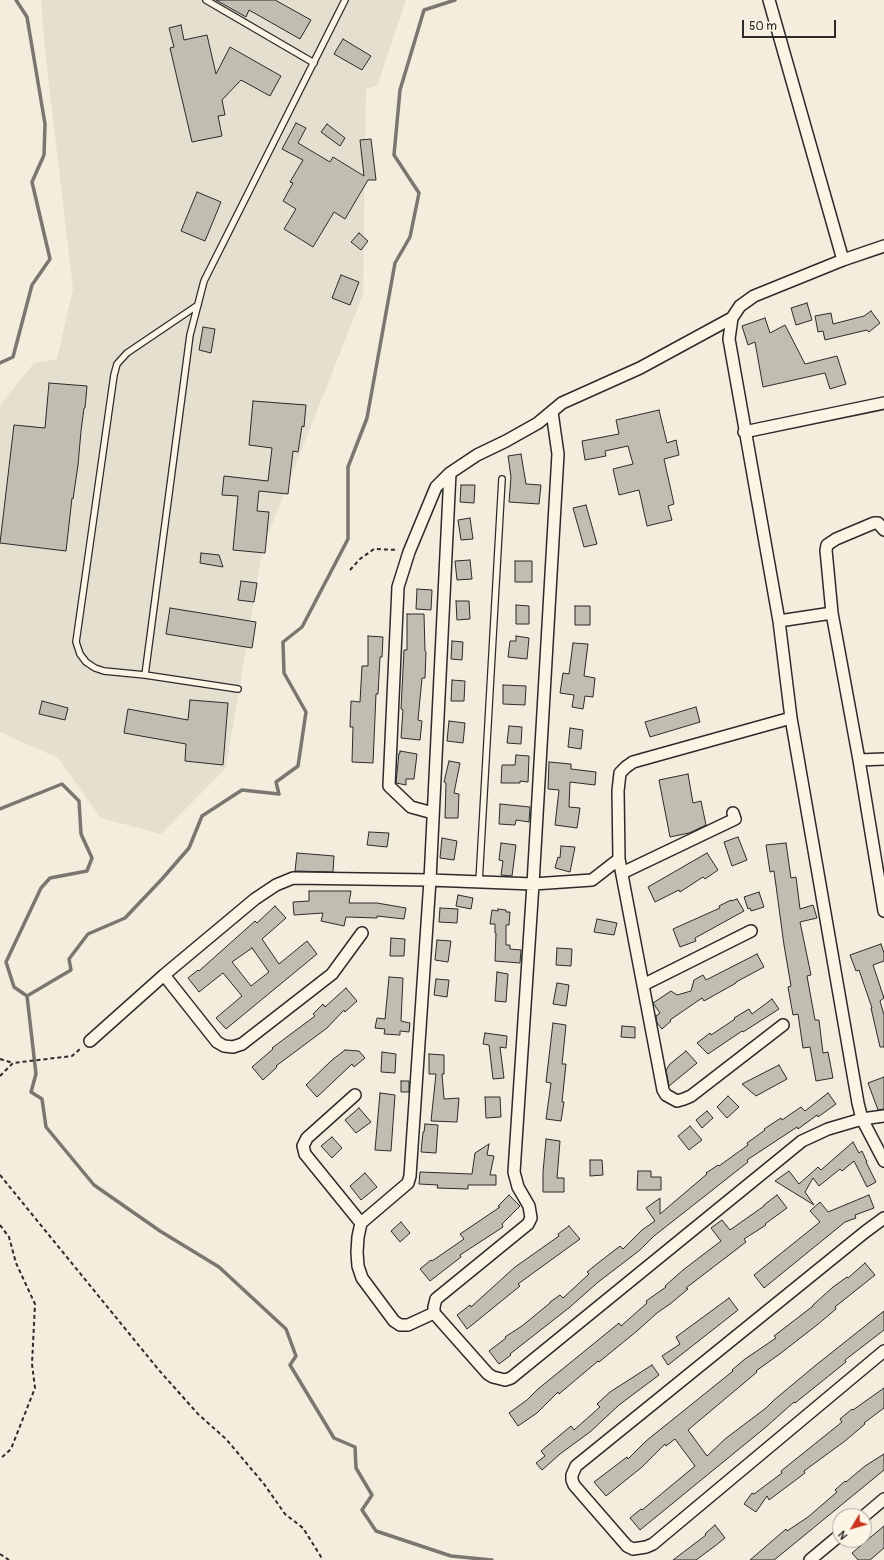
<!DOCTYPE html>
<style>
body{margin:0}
#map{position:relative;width:884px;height:1560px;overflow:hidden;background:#f4edde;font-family:Pangolin,sans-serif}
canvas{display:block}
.north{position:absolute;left:832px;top:1508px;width:40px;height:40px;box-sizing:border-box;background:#fcf5e5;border:1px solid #a8a49b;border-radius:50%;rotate:232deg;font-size:11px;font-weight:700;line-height:16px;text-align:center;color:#2b2b2b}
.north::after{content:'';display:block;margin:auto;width:14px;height:18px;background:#c8321e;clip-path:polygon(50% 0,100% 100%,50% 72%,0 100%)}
.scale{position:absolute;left:742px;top:20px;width:94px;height:18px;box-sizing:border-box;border:2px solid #2b2b2b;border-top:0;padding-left:5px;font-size:12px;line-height:14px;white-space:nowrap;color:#2b2b2b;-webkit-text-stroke:3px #fcf5e5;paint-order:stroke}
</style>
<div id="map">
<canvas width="884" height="1560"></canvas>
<div class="north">N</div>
<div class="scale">50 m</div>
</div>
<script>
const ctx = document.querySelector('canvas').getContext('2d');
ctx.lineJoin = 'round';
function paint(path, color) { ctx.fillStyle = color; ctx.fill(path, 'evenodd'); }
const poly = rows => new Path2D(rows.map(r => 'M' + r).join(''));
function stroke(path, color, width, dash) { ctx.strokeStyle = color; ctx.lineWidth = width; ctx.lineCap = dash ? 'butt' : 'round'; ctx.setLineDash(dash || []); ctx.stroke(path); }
const built = poly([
 [41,0,406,0,377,86,366,89,363,295,263,547,226,768,161,834,101,818,58,758,0,732,0,405,34,363,57,359,73,289,45,50]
]);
const stream = poly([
 [455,0,424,10,400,90,394,155,419,193,410,237,395,263,367,418,348,467,348,539,302,627,283,642,284,673,306,712,298,766,276,782,279,794,242,790,202,816,189,848,162,879,125,918,88,934,69,959,71,970,27,996,36,1074,31,1092,42,1099,46,1127,94,1185,160,1231,219,1267,286,1329,296,1356,290,1365,334,1438,355,1447,356,1468,372,1495,362,1510,376,1531,451,1556,492,1560],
 [0,363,13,357,32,285,50,259,32,182,44,155,45,124,27,17,16,0],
 [0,809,62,784,79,801,81,834,92,858,87,871,50,878,41,888,6,962,14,987,27,996]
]);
const building = poly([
 [216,0,275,0,311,20,300,39,249,10,246,17,216,0],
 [181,25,184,40,207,35,216,74,230,47,281,76,270,96,241,80,222,100,225,115,218,116,222,136,192,142,170,48,174,47,169,28,181,25],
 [343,39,371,56,362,70,334,54,343,39],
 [296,123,306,128,298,143,330,162,333,157,364,176,360,140,371,139,376,180,368,180,345,219,334,212,313,247,284,229,296,209,283,201,293,183,290,182,303,160,282,149,296,123],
 [327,124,345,138,340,146,321,132,327,124],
 [197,192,221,202,205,241,181,231,197,192],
 [359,233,368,241,361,250,351,242,359,233],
 [341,275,359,282,350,305,332,298,341,275],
 [807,303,812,320,796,325,791,308,807,303],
 [871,311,880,323,869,332,867,330,825,340,823,331,818,332,815,316,831,313,833,324,864,316,871,311],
 [765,318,770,333,785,325,805,364,837,356,846,384,830,389,825,373,763,387,755,342,748,345,742,326,765,318],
 [203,327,215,329,211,353,199,350,203,327],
 [49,383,87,386,85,408,84,408,81,431,78,465,73,499,72,498,66,551,0,543,14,425,45,428,49,383],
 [253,401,306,405,304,427,302,426,298,452,293,451,288,494,259,491,257,511,269,512,265,553,233,550,238,496,222,495,224,476,268,481,272,448,249,445,253,401],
 [659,410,667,443,676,440,679,455,664,459,674,504,668,506,672,520,647,526,639,490,619,495,613,469,633,464,628,446,605,451,606,456,585,460,582,441,619,434,616,420,659,410],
 [521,454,526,484,541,485,539,504,509,502,511,477,508,456,521,454],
 [461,485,475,485,474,503,460,502,461,485],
 [586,505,597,544,584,547,573,508,586,505],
 [470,518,473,539,461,540,458,520,470,518],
 [201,553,219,555,223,567,200,563,201,553],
 [470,560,472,579,457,580,455,561,470,560],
 [515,561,532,561,532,582,515,582,515,561],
 [241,581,257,583,254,602,238,600,241,581],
 [417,589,432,590,431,610,416,609,417,589],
 [456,601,469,601,470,619,457,620,456,601],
 [516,605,529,606,529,624,516,624,516,605],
 [575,606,590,606,590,625,575,625,575,606],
 [170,608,256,622,252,648,166,634,170,608],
 [407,614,424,614,425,651,426,652,425,678,422,678,418,720,422,721,420,740,401,738,403,710,401,709,404,650,407,650,407,614],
 [368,636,383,637,382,657,380,657,378,694,376,694,373,763,352,762,353,727,350,727,351,701,360,702,362,666,368,666,368,636],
 [516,636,529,638,527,659,508,657,510,641,516,641,516,636],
 [452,641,463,642,462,660,451,659,452,641],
 [573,643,588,644,584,676,595,678,593,697,585,696,583,709,572,707,574,695,560,693,563,673,569,674,573,643],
 [452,680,465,681,464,701,451,701,452,680],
 [503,685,526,686,525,705,503,704,503,685],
 [190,700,228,703,223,765,185,761,186,744,124,733,128,709,188,720,190,700],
 [42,701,68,708,65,720,39,714,42,701],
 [696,707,700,722,650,737,645,722,696,707],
 [449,721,465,723,463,743,447,741,449,721],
 [509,726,522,727,521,744,507,743,509,726],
 [570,728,583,730,581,749,568,747,570,728],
 [400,751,417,754,414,779,406,779,406,785,396,783,399,753,400,753,400,751],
 [516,755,529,756,528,782,520,781,520,783,501,783,502,765,515,765,516,755],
 [449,761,460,763,454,793,459,794,458,818,445,818,446,783,444,782,449,761],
 [549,762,571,764,571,769,596,772,595,785,570,782,569,807,580,808,577,828,555,825,559,790,548,789,549,762],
 [688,774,693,803,701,801,706,825,689,833,670,837,659,780,688,774],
 [500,804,530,807,529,822,516,820,515,825,499,824,500,804],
 [369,832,389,833,387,847,367,845,369,832],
 [738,837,747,860,732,866,724,842,738,837],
 [442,838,457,841,454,860,440,858,442,838],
 [501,843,516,845,512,876,501,875,503,861,499,860,501,843],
 [786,843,791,878,796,877,800,909,813,905,817,918,800,922,811,975,807,976,815,1020,819,1020,823,1053,828,1052,833,1078,816,1081,810,1047,803,1048,798,1014,793,1015,788,987,791,986,784,945,774,871,770,872,766,845,786,843],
 [561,846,575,847,570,872,555,868,558,857,560,858,561,846],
 [297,853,334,856,333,872,295,871,297,853],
 [707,853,718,870,705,879,703,877,680,892,679,890,655,902,648,887,707,853],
 [309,891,351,891,349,903,377,903,406,908,404,919,377,916,377,918,346,917,344,926,321,921,323,913,294,915,293,902,309,901,309,891],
 [759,892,764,907,751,911,750,908,748,909,744,897,759,892],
 [458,895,473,898,471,909,456,906,458,895],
 [737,899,744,911,695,938,696,941,680,947,673,929,720,908,719,906,731,900,731,901,737,899],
 [275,906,286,918,262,939,279,964,307,941,317,954,226,1029,216,1018,242,996,223,973,199,992,188,978,198,970,199,971,255,921,257,923,275,906],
 [252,948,269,972,251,986,232,962,252,948],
 [440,908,458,909,457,923,439,922,440,908],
 [498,909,506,910,506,912,510,912,509,925,506,925,506,945,510,945,510,949,521,950,520,963,495,961,496,933,495,933,495,924,490,924,492,910,498,911,498,909],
 [597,919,617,923,614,935,594,932,597,919],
 [391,938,405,939,404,956,390,956,391,938],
 [437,940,451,941,448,962,435,960,437,940],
 [881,944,884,953,884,961,873,965,884,998,880,1001,884,1015,884,1047,880,1047,871,1008,872,1008,859,970,856,971,850,955,881,944],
 [557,948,572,949,571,966,556,965,557,948],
 [757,954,764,967,736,982,736,983,704,1001,702,998,670,1020,671,1021,662,1029,657,1023,656,1016,660,1013,653,1003,671,991,677,995,691,991,694,980,703,975,706,980,757,954],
 [497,972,508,974,506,1002,495,1001,497,972],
 [389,977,403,978,401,1021,410,1023,409,1032,400,1031,400,1035,384,1034,385,1029,375,1028,377,1018,385,1019,389,977],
 [436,979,449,980,447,997,434,995,436,979],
 [557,983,569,985,566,1006,553,1004,557,983],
 [346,988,357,1001,345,1012,344,1010,327,1028,276,1066,277,1067,263,1080,252,1067,273,1049,272,1048,315,1016,313,1014,323,1004,325,1007,346,988],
 [772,999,779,1009,743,1032,742,1031,708,1054,697,1043,710,1033,711,1035,735,1019,734,1018,749,1009,752,1014,772,999],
 [553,1023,566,1025,562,1064,566,1064,562,1102,564,1102,561,1121,546,1119,551,1083,546,1082,553,1023],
 [622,1026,635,1027,635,1038,621,1037,622,1026],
 [485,1033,507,1036,506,1048,500,1047,504,1078,493,1079,489,1045,483,1044,485,1033],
 [345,1050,359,1051,365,1058,354,1067,352,1064,317,1097,306,1085,332,1060,345,1050],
 [686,1051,697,1063,669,1086,666,1070,670,1064,686,1051],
 [382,1052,396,1054,395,1073,381,1072,382,1052],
 [429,1054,444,1055,444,1074,442,1074,444,1099,459,1098,457,1122,431,1121,436,1074,429,1074,429,1054],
 [779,1065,787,1079,756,1096,742,1084,779,1065],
 [884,1077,884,1109,878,1110,868,1083,884,1077],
 [401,1081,409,1081,409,1092,401,1092,401,1081],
 [380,1093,395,1095,391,1151,375,1150,380,1093],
 [828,1093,836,1104,818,1117,817,1115,798,1129,797,1127,747,1160,748,1162,654,1236,640,1250,597,1283,570,1307,510,1354,511,1355,499,1364,489,1351,506,1338,505,1337,522,1326,550,1303,550,1302,560,1295,563,1298,589,1274,587,1272,598,1263,620,1246,623,1249,642,1230,655,1221,646,1208,660,1198,660,1214,707,1174,706,1173,718,1165,719,1166,748,1145,747,1143,765,1130,764,1129,781,1118,782,1120,801,1107,805,1111,828,1093],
 [728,1096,739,1107,727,1118,717,1107,728,1096],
 [485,1097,500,1097,501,1117,486,1118,485,1097],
 [359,1108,371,1122,356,1133,345,1120,359,1108],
 [707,1111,713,1118,702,1128,696,1120,707,1111],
 [425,1124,438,1125,436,1153,421,1152,423,1132,424,1132,425,1124],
 [690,1126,702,1140,689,1150,678,1136,690,1126],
 [332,1137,342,1148,332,1158,321,1146,332,1137],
 [546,1139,560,1141,557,1178,564,1178,564,1192,543,1192,543,1172,546,1139],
 [853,1142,859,1153,862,1151,867,1162,866,1162,876,1182,867,1187,854,1161,842,1171,840,1169,819,1186,813,1178,805,1192,814,1205,775,1181,789,1171,799,1184,818,1167,821,1170,853,1142],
 [489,1144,487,1155,494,1156,490,1175,496,1175,496,1185,468,1185,468,1189,437,1188,438,1185,419,1184,420,1172,472,1174,475,1153,489,1144],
 [590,1160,602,1160,603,1175,590,1176,590,1160],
 [638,1171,651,1171,651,1177,661,1177,661,1190,637,1190,638,1171],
 [365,1173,377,1187,361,1200,350,1186,365,1173],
 [509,1195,520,1206,502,1224,503,1227,460,1255,461,1257,430,1281,420,1269,431,1260,432,1261,464,1239,460,1234,500,1207,498,1206,509,1195],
 [777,1195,787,1208,765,1224,766,1225,744,1239,746,1242,686,1288,688,1289,670,1304,657,1313,637,1331,599,1362,598,1361,559,1394,558,1392,537,1413,518,1426,509,1413,527,1400,538,1389,608,1332,619,1323,621,1326,647,1303,646,1301,666,1287,665,1286,683,1270,721,1241,711,1228,722,1220,730,1230,764,1206,764,1205,777,1195],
 [869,1195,874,1208,855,1215,856,1218,845,1222,764,1288,754,1275,820,1222,810,1211,820,1202,828,1212,869,1195],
 [401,1222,410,1233,400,1242,391,1231,401,1222],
 [569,1226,580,1239,518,1284,520,1286,467,1329,457,1315,470,1305,471,1307,515,1267,559,1236,558,1234,569,1226],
 [865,1263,875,1275,835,1307,836,1309,817,1325,781,1353,756,1371,757,1372,688,1430,707,1456,725,1439,766,1408,774,1400,816,1365,884,1311,884,1330,845,1360,846,1362,795,1403,794,1402,766,1427,640,1530,630,1518,641,1509,642,1510,695,1466,675,1439,666,1446,665,1444,642,1467,606,1496,594,1482,627,1457,628,1459,646,1441,733,1371,732,1370,745,1359,776,1338,774,1336,813,1306,813,1305,833,1287,847,1277,848,1278,865,1263],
 [729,1298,738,1310,668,1365,662,1356,680,1344,676,1337,729,1298],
 [652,1365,659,1375,619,1405,590,1432,560,1454,542,1470,536,1463,545,1456,541,1451,571,1426,574,1430,600,1407,597,1404,610,1392,652,1365],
 [884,1388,884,1408,864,1423,865,1424,845,1441,804,1471,805,1473,769,1500,767,1496,756,1512,744,1504,752,1493,754,1494,782,1473,781,1471,842,1422,840,1419,852,1409,853,1410,884,1388],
 [884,1454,884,1470,784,1552,774,1560,750,1560,786,1529,787,1531,808,1517,837,1492,835,1490,845,1481,846,1482,865,1466,884,1454],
 [715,1525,725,1538,715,1546,696,1560,673,1560,706,1535,705,1534,715,1525],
 [884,1526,884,1548,870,1560,858,1560,852,1553,884,1526]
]);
const path = poly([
 [350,570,360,559,374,549,398,550],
 [0,1059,13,1063],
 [0,1076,13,1063,72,1056,81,1048],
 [0,1175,158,1369,198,1414,226,1439,264,1484,285,1514,303,1528,323,1560],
 [0,1225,9,1237,16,1263,35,1304,32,1364,35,1388,11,1449,0,1459],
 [0,1554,9,1560]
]);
const service = poly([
 [206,0,314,63],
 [145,675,104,671,95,668,86,662,80,654,76,642,114,375,117,364,127,353,198,305],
 [238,689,145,675,190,335,204,281,345,0],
 [479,882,502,479]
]);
const minor = poly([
 [769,0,843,260],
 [884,246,843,260,754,296,740,306,732,318,729,339,779,621,791,718,858,1103,862,1119,884,1161],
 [744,432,884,403],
 [884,530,878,523,874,523,836,539,827,545,826,550,832,613,859,760,884,911],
 [779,621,832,613],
 [859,760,884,759],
 [433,813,411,807,389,786,398,587,409,552,436,487,450,473,477,455,506,441,538,423,562,403,640,368,732,318],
 [622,873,735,819,733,813],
 [751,931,643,985,619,859,618,791,620,773,626,767,633,762,791,718],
 [164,975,217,1042,224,1046,233,1047,242,1044,332,974,362,933],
 [643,985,663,1090,666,1095,677,1101,684,1099,691,1096,783,1025],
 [90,1041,164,975,255,899,276,885,293,878,430,880,533,884,592,880,619,859],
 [355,1095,307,1138,303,1146,305,1154,361,1223,358,1237,357,1252,358,1266,362,1278,394,1321,400,1325,408,1325,434,1313,488,1374,493,1377,505,1380,511,1378,802,1141,828,1129,862,1119,884,1116],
 [884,1218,865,1232,576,1466,572,1475,572,1480,574,1485,627,1546,633,1549,646,1547,653,1544,884,1351],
 [361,1223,408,1183,410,1176,430,880,450,473],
 [434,1313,434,1307,436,1299,528,1224,531,1218,529,1206,518,1187,514,1172,533,884,558,454,552,412],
 [864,1516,884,1499],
 [810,1560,840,1535]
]);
paint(built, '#e5dfd0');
stroke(stream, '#7a7771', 3.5);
paint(building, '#c2bdb1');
stroke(building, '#2b2b2b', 1);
stroke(service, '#2b2b2b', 8);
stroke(minor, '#2b2b2b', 14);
stroke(path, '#2b2b2b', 2, [4, 3]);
stroke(service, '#fcf5e5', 5.5);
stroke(minor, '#fcf5e5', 11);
</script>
